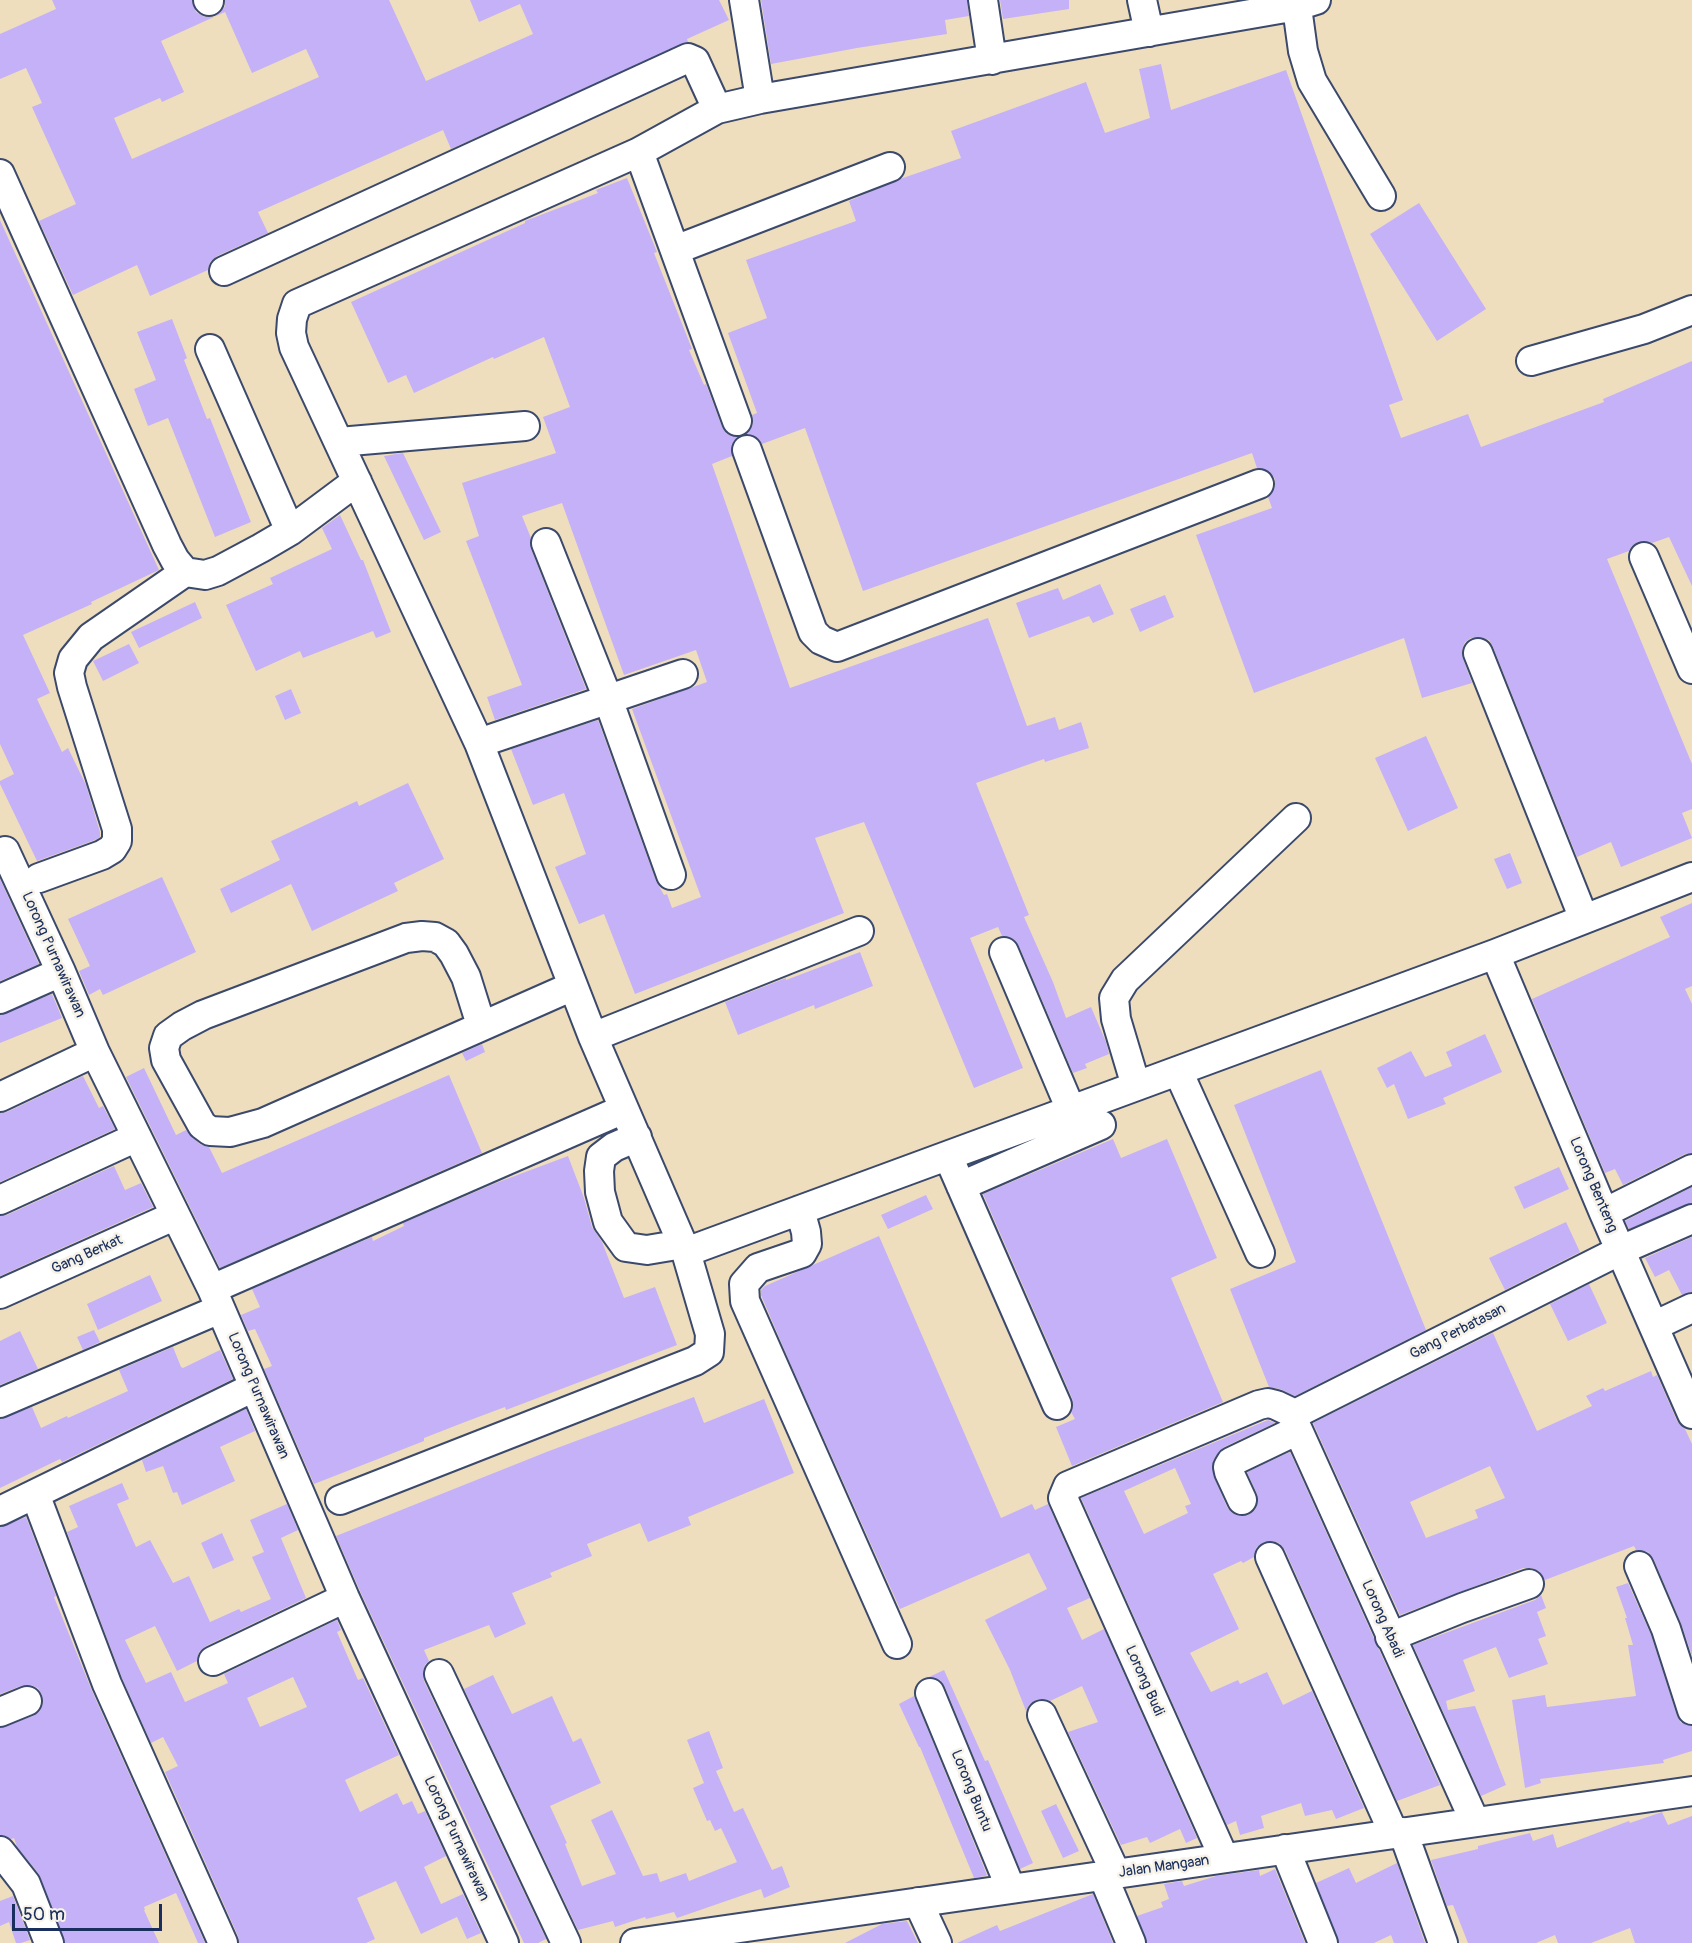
<!DOCTYPE html>
<style>
body{margin:0}
#map{position:relative;width:1692px;height:1943px;overflow:hidden;background:#efdebd;font-family:Pangolin,sans-serif}
canvas{display:block}
.scale{position:absolute;left:12px;top:1904px;width:150px;height:27px;box-sizing:border-box;border:3px solid #1b2f5e;border-top:0;padding-left:8px;font-size:18px;line-height:21px;white-space:nowrap;color:#1b2f5e;-webkit-text-stroke:4px #f7f3e8;paint-order:stroke}
</style>
<div id="map">
<canvas width="1692" height="1943"></canvas>
<div class="scale">50 m</div>
</div>
<script>
const ctx = document.querySelector('canvas').getContext('2d');
ctx.lineJoin = 'round';
function paint(path, color) { ctx.fillStyle = color; ctx.fill(path, 'evenodd'); }
const poly = rows => new Path2D(rows.map(r => 'M' + r).join(''));
function stroke(path, color, width, dash) { ctx.strokeStyle = color; ctx.lineWidth = width; ctx.lineCap = dash ? 'butt' : 'round'; ctx.setLineDash(dash || []); ctx.stroke(path); }
function write(font, color, halo, rows, align = 'center') {
  ctx.font = font + ' Pangolin,sans-serif'; ctx.lineWidth = 5; ctx.setLineDash([]); ctx.textBaseline = 'middle'; ctx.strokeStyle = halo; ctx.fillStyle = color; for (const [text, x, y, turn = 0] of rows) {
    ctx.save(); ctx.translate(x, y); ctx.rotate((+turn || 0) * Math.PI / 180); ctx.textAlign = isNaN(turn) ? turn : align; if (halo) ctx.strokeText(text, 0, 0); ctx.fillText(text, 0, 0); ctx.restore();
  }
}
const building = poly([
 [52,0,192,0,196,12,205,17,214,17,220,13,225,6,225,0,389,0,426,81,533,34,520,4,479,22,470,0,719,0,729,20,687,39,688,42,451,149,443,130,258,212,268,233,217,256,210,262,208,270,150,296,137,265,73,295,39,221,76,204,32,107,42,103,26,68,0,79,0,34,56,9],
 [225,12,252,73,306,49,319,77,132,159,114,118,160,98,162,102,184,92,161,41],
 [761,0,967,0,969,16,945,20,947,34,857,48,771,64],
 [1000,0,1069,0,1069,9,1003,19],
 [1161,64,1171,110,1286,70,1403,400,1389,405,1401,438,1468,414,1481,447,1604,402,1603,399,1692,361,1692,586,1669,537,1652,543,1645,541,1638,542,1631,547,1629,551,1607,559,1692,764,1692,809,1682,813,1692,838,1621,867,1611,842,1577,857,1493,647,1489,640,1481,637,1471,638,1465,642,1462,650,1463,659,1472,683,1422,698,1404,638,1254,693,1196,535,1272,508,1268,497,1275,487,1275,479,1269,471,1257,468,1252,453,863,591,805,428,762,444,757,437,746,434,753,424,752,415,757,413,728,333,767,318,746,260,856,221,849,201,900,179,961,158,951,131,1086,82,1105,133,1150,118,1139,69],
 [627,178,657,252,654,253,692,349,689,350,704,385,706,384,722,427,727,434,738,437,731,447,732,456,712,464,790,688,988,618,1027,726,1055,717,1059,730,1081,722,1089,748,1045,762,1044,759,976,783,1029,915,1024,917,1053,982,1066,1018,1091,1007,1106,1042,1109,1054,1085,1064,1087,1068,1073,1073,1019,946,1013,939,1002,936,998,927,970,938,1023,1068,974,1088,864,822,815,838,844,913,635,994,604,914,579,924,555,867,586,854,564,793,533,805,511,749,598,720,656,881,664,895,667,894,672,908,701,897,632,709,707,682,696,650,624,675,562,503,522,516,531,538,531,549,586,689,495,720,487,697,522,685,466,541,479,536,462,483,556,453,543,417,570,407,544,337,494,359,493,357,414,393,406,375,388,383,351,302,525,223,525,221,598,193,596,190],
 [1419,203,1486,309,1437,341,1370,234],
 [0,220,159,570,91,602,92,604,23,635,50,693,37,699,62,752,68,748,86,785,100,832,100,837,95,840,37,861,0,784,0,781,14,774,0,744],
 [172,319,187,358,184,360,207,419,210,418,251,522,215,537,168,418,148,426,134,389,156,380,137,332],
 [403,453,441,532,424,540,384,456],
 [340,515,361,560,363,560,391,632,376,638,373,631,303,658,300,651,256,671,226,605,273,584,270,578,332,549,322,528],
 [1100,584,1114,614,1093,623,1089,616,1029,638,1016,603,1058,588,1063,600],
 [1165,595,1174,617,1140,632,1130,609],
 [195,602,202,618,139,648,131,632],
 [129,644,139,663,103,681,93,661],
 [291,689,301,713,285,720,275,696],
 [1426,736,1458,808,1408,831,1375,758],
 [408,783,444,859,394,883,398,891,312,931,291,884,231,913,220,889,280,860,271,841,357,801,359,806],
 [1510,853,1522,883,1507,889,1494,859],
 [162,877,196,952,103,995,100,989,89,995,79,971,90,966,68,919],
 [0,879,39,964,0,981],
 [1692,903,1692,986,1685,989,1692,1004,1692,1153,1685,1154,1623,1185,1615,1169,1605,1173,1532,999,1670,937,1660,917],
 [860,952,873,986,815,1009,814,1005,738,1035,725,1002,786,978,786,980],
 [52,994,62,1018,0,1043,0,1015],
 [1485,1034,1502,1072,1443,1098,1446,1104,1408,1119,1394,1084,1387,1088,1377,1068,1411,1051,1425,1077,1452,1066,1446,1052],
 [482,1044,485,1052,466,1061,462,1053],
 [144,1068,176,1135,186,1130,200,1144,209,1147,222,1173,449,1075,482,1153,220,1268,126,1077],
 [1321,1070,1426,1330,1295,1396,1280,1389,1269,1387,1230,1289,1296,1262,1234,1105],
 [83,1076,99,1108,103,1106,115,1129,0,1182,0,1113,7,1112],
 [1113,1139,1121,1158,1167,1139,1217,1258,1171,1278,1223,1402,1072,1466,1056,1427,1075,1419,1071,1412,1073,1406,1072,1398,983,1194],
 [568,1156,584,1198,592,1227,602,1242,624,1298,655,1287,677,1345,506,1410,505,1407,465,1422,424,1438,424,1441,314,1484,264,1369,272,1366,255,1329,248,1331,241,1315,260,1307,252,1289,372,1237,373,1241,404,1226,403,1223,496,1183],
 [114,1166,125,1190,141,1183,153,1207,0,1276,0,1216,7,1215],
 [1559,1167,1569,1189,1524,1209,1514,1187],
 [1692,1187,1692,1203,1629,1229,1625,1221],
 [926,1195,933,1209,888,1229,881,1215],
 [1566,1222,1580,1252,1505,1290,1489,1258],
 [879,1236,1001,1518,1032,1504,1035,1510,1048,1504,1090,1598,1067,1608,1082,1640,1104,1629,1197,1838,1186,1843,1180,1829,1150,1843,1147,1837,1121,1845,1068,1732,1098,1722,1082,1686,1050,1701,1043,1699,1036,1700,1029,1705,1026,1711,1010,1670,985,1620,1047,1589,1029,1553,900,1609,790,1363,761,1295,761,1290,765,1286],
 [1692,1237,1692,1292,1682,1295,1669,1270,1655,1277,1645,1258],
 [150,1275,162,1301,98,1330,87,1304],
 [1589,1284,1607,1323,1568,1341,1550,1304],
 [94,1330,100,1342,83,1350,77,1337],
 [20,1331,38,1369,0,1385,0,1341],
 [1493,1333,1537,1431,1592,1406,1586,1396,1603,1388,1605,1391,1651,1371,1653,1377,1657,1375,1677,1421,1685,1429,1692,1444,1692,1656,1681,1623,1654,1560,1648,1552,1636,1550,1634,1546,1545,1580,1539,1571,1531,1568,1523,1568,1400,1615,1313,1423],
 [1490,1466,1505,1498,1475,1510,1478,1518,1426,1538,1410,1502],
 [173,1347,181,1367,183,1368,220,1350,233,1379,62,1462,60,1459,0,1488,0,1419,32,1407,41,1428,67,1416,68,1418,128,1391,119,1370],
 [694,1397,704,1423,764,1399,794,1473,688,1517,691,1525,648,1542,640,1523,587,1544,592,1556,550,1573,552,1577,512,1593,526,1624,495,1638,489,1625,424,1650,429,1661,425,1665,423,1672,424,1681,546,1939,538,1943,524,1943,360,1591,336,1536,549,1451],
 [246,1409,255,1431,220,1447,235,1481,182,1505,177,1492,173,1493,163,1466,146,1472,142,1460],
 [1268,1420,1275,1423,1224,1447,1214,1459,1213,1475,1227,1507,1232,1513,1240,1516,1248,1515,1255,1510,1258,1502,1257,1494,1247,1472,1290,1452,1440,1785,1397,1801,1285,1550,1279,1543,1272,1541,1264,1542,1256,1548,1254,1557,1243,1563,1241,1561,1213,1574,1239,1629,1190,1653,1211,1692,1238,1680,1240,1684,1267,1672,1283,1705,1312,1691,1364,1808,1336,1819,1332,1810,1305,1816,1301,1803,1261,1816,1264,1828,1240,1835,1236,1821,1227,1825,1081,1498],
 [1175,1468,1191,1504,1185,1506,1188,1513,1144,1534,1124,1491],
 [122,1483,129,1499,117,1504,136,1547,150,1540,173,1583,189,1576,210,1622,239,1609,241,1612,271,1599,252,1557,264,1552,250,1520,287,1504,298,1530,281,1538,306,1598,206,1646,199,1652,197,1661,177,1671,155,1626,125,1640,146,1683,171,1672,185,1702,228,1683,224,1674,337,1620,341,1630,337,1632,358,1680,363,1678,399,1755,345,1780,360,1812,397,1793,403,1805,412,1801,418,1814,425,1811,446,1856,424,1867,441,1904,463,1894,481,1933,467,1939,457,1917,421,1934,396,1881,357,1898,375,1939,366,1943,239,1943,238,1936,165,1772,178,1766,163,1737,151,1743,122,1678,67,1532,78,1527,69,1506],
 [293,1677,307,1707,260,1727,247,1698],
 [26,1517,56,1596,54,1597,92,1691,205,1943,198,1943,176,1893,144,1907,145,1910,144,1910,159,1943,65,1943,39,1874,17,1847,14,1838,11,1839,0,1835,0,1728,33,1716,40,1711,43,1703,42,1695,38,1688,30,1685,21,1686,0,1694,0,1527],
 [222,1533,234,1560,213,1569,201,1543],
 [1628,1583,1651,1635,1677,1716,1681,1723,1692,1726,1692,1751,1663,1760,1664,1763,1540,1779,1541,1783,1525,1788,1512,1700,1545,1695,1547,1707,1636,1696,1628,1645,1633,1645,1625,1618,1627,1618,1616,1587],
 [1541,1595,1546,1608,1537,1612,1546,1636,1538,1639,1548,1664,1509,1678,1496,1647,1463,1660,1475,1691,1446,1701,1448,1710,1475,1706,1506,1785,1481,1796,1413,1645,1535,1600],
 [944,1670,985,1761,988,1760,1033,1863,1020,1869,945,1687,940,1680,929,1677],
 [493,1675,512,1714,552,1696,573,1742,581,1738,601,1783,550,1806,567,1843,565,1844,582,1886,616,1874,591,1820,612,1810,643,1876,657,1873,660,1882,686,1873,689,1881,737,1862,721,1828,715,1831,710,1820,707,1821,693,1788,704,1783,687,1740,709,1731,723,1768,716,1771,734,1812,743,1808,772,1870,782,1866,790,1887,764,1898,761,1889,677,1918,674,1912,646,1919,645,1917,615,1927,613,1921,578,1930,464,1689],
 [914,1696,987,1875,985,1876,974,1878,920,1747,919,1747,899,1704],
 [1056,1804,1079,1851,1063,1858,1041,1811],
 [1662,1812,1668,1825,1692,1816,1692,1943,1635,1943,1630,1928,1591,1943,1558,1943,1555,1935,1536,1943,1468,1943,1453,1905,1447,1906,1431,1860,1478,1849,1478,1846,1530,1833,1533,1841,1553,1834,1557,1848,1629,1821,1630,1823],
 [1397,1863,1425,1943,1394,1943,1391,1935,1374,1943,1339,1943,1316,1883,1349,1868,1356,1883],
 [1275,1869,1305,1943,1147,1943,1137,1916,1163,1907,1161,1902,1169,1899,1164,1884,1182,1881,1184,1886,1216,1876,1259,1870,1260,1876],
 [1093,1894,1113,1943,957,1943,997,1925,1000,1931],
 [13,1896,30,1940,21,1943,16,1943,9,1922,0,1926,0,1901],
 [907,1921,918,1943,845,1943,882,1924]
]);
const minor = poly([
 [208,0,209,1],
 [744,0,760,99],
 [983,0,992,60],
 [1142,0,1149,32],
 [1296,0,1303,51,1312,81,1381,196],
 [639,152,737,421],
 [0,174,167,545,175,560,185,572,205,575,218,571,261,548,290,531,357,481],
 [675,250,890,167],
 [224,271,688,58,695,61,717,109],
 [210,349,290,531],
 [1531,361,1644,329,1692,310],
 [339,442,525,426],
 [747,450,813,632,821,640,837,647,1259,484],
 [546,543,608,699,671,875],
 [1644,557,1692,669],
 [1478,653,1584,919],
 [479,743,683,674],
 [5,851,61,972,95,1052,212,1289,345,1598,504,1943],
 [39,878,102,855,112,849,117,841,117,829,72,687,69,673,73,659,91,637,185,572],
 [1004,952,1071,1110],
 [1495,954,1604,1213,1692,1414],
 [0,999,61,972],
 [481,1025,466,977,454,954,446,943,435,937,422,936,406,938,203,1015,182,1026,168,1036,164,1048,166,1060,202,1125,210,1131,230,1132,263,1123,573,986],
 [593,1037,859,931],
 [1178,1071,1260,1253],
 [1136,1086,1116,1019,1114,998,1125,980,1296,818],
 [0,1097,95,1052],
 [637,1137,614,1147,601,1157,599,1171,600,1192,608,1222,626,1247,647,1250,683,1244],
 [948,1156,1057,1405],
 [961,1186,1101,1125],
 [0,1200,137,1137],
 [800,1210,806,1232,807,1244,802,1253,758,1268,744,1284,745,1301,897,1644],
 [1604,1213,1692,1169],
 [686,1252,1495,954,1692,877],
 [212,1289,624,1109],
 [0,1294,174,1216],
 [1654,1326,1692,1308],
 [0,1403,220,1309],
 [1295,1414,1295,1424,1298,1430,1475,1822],
 [1295,1414,1621,1250,1692,1219],
 [35,1494,107,1684,223,1943],
 [340,1500,695,1361,709,1352,710,1334,686,1252,593,1037,479,743,294,347,291,333,292,319,297,304,639,152,717,109,760,99,1297,6,1316,0],
 [1242,1500,1229,1472,1228,1467,1231,1462,1298,1430],
 [0,1511,254,1387],
 [1270,1557,1394,1834],
 [1639,1566,1666,1629,1692,1710],
 [1390,1637,1462,1608,1529,1584],
 [213,1661,345,1598],
 [439,1674,566,1943],
 [930,1693,1011,1889],
 [0,1712,27,1701],
 [1042,1715,1116,1874],
 [1403,1832,1443,1943],
 [1285,1849,1323,1943],
 [0,1851,26,1884,49,1943],
 [1224,1858,1063,1498,1068,1486,1259,1405,1268,1403,1276,1405,1295,1414],
 [1103,1876,1131,1943],
 [918,1902,937,1943],
 [635,1943,1692,1791]
]);
const streetNames = [
 ["Lorong Purnawirawan",53,955,66],
 ["Lorong Benteng",1593,1185,67],
 ["Gang Berkat",87,1255,-24],
 ["Gang Perbatasan",1458,1332,-27],
 ["Lorong Purnawirawan",258,1396,67],
 ["Lorong Abadi",1382,1619,66],
 ["Lorong Budi",1144,1681,66],
 ["Lorong Buntu",971,1791,68],
 ["Lorong Purnawirawan",456,1839,65],
 ["Jalan Mangaan",1164,1867,-8]
];
paint(building, '#c5b1f7');
stroke(minor, '#3b496c', 32);
stroke(minor, '#fff', 28);
write('15px', '#1b2f5e', '#f7f3e8', streetNames);
</script>
